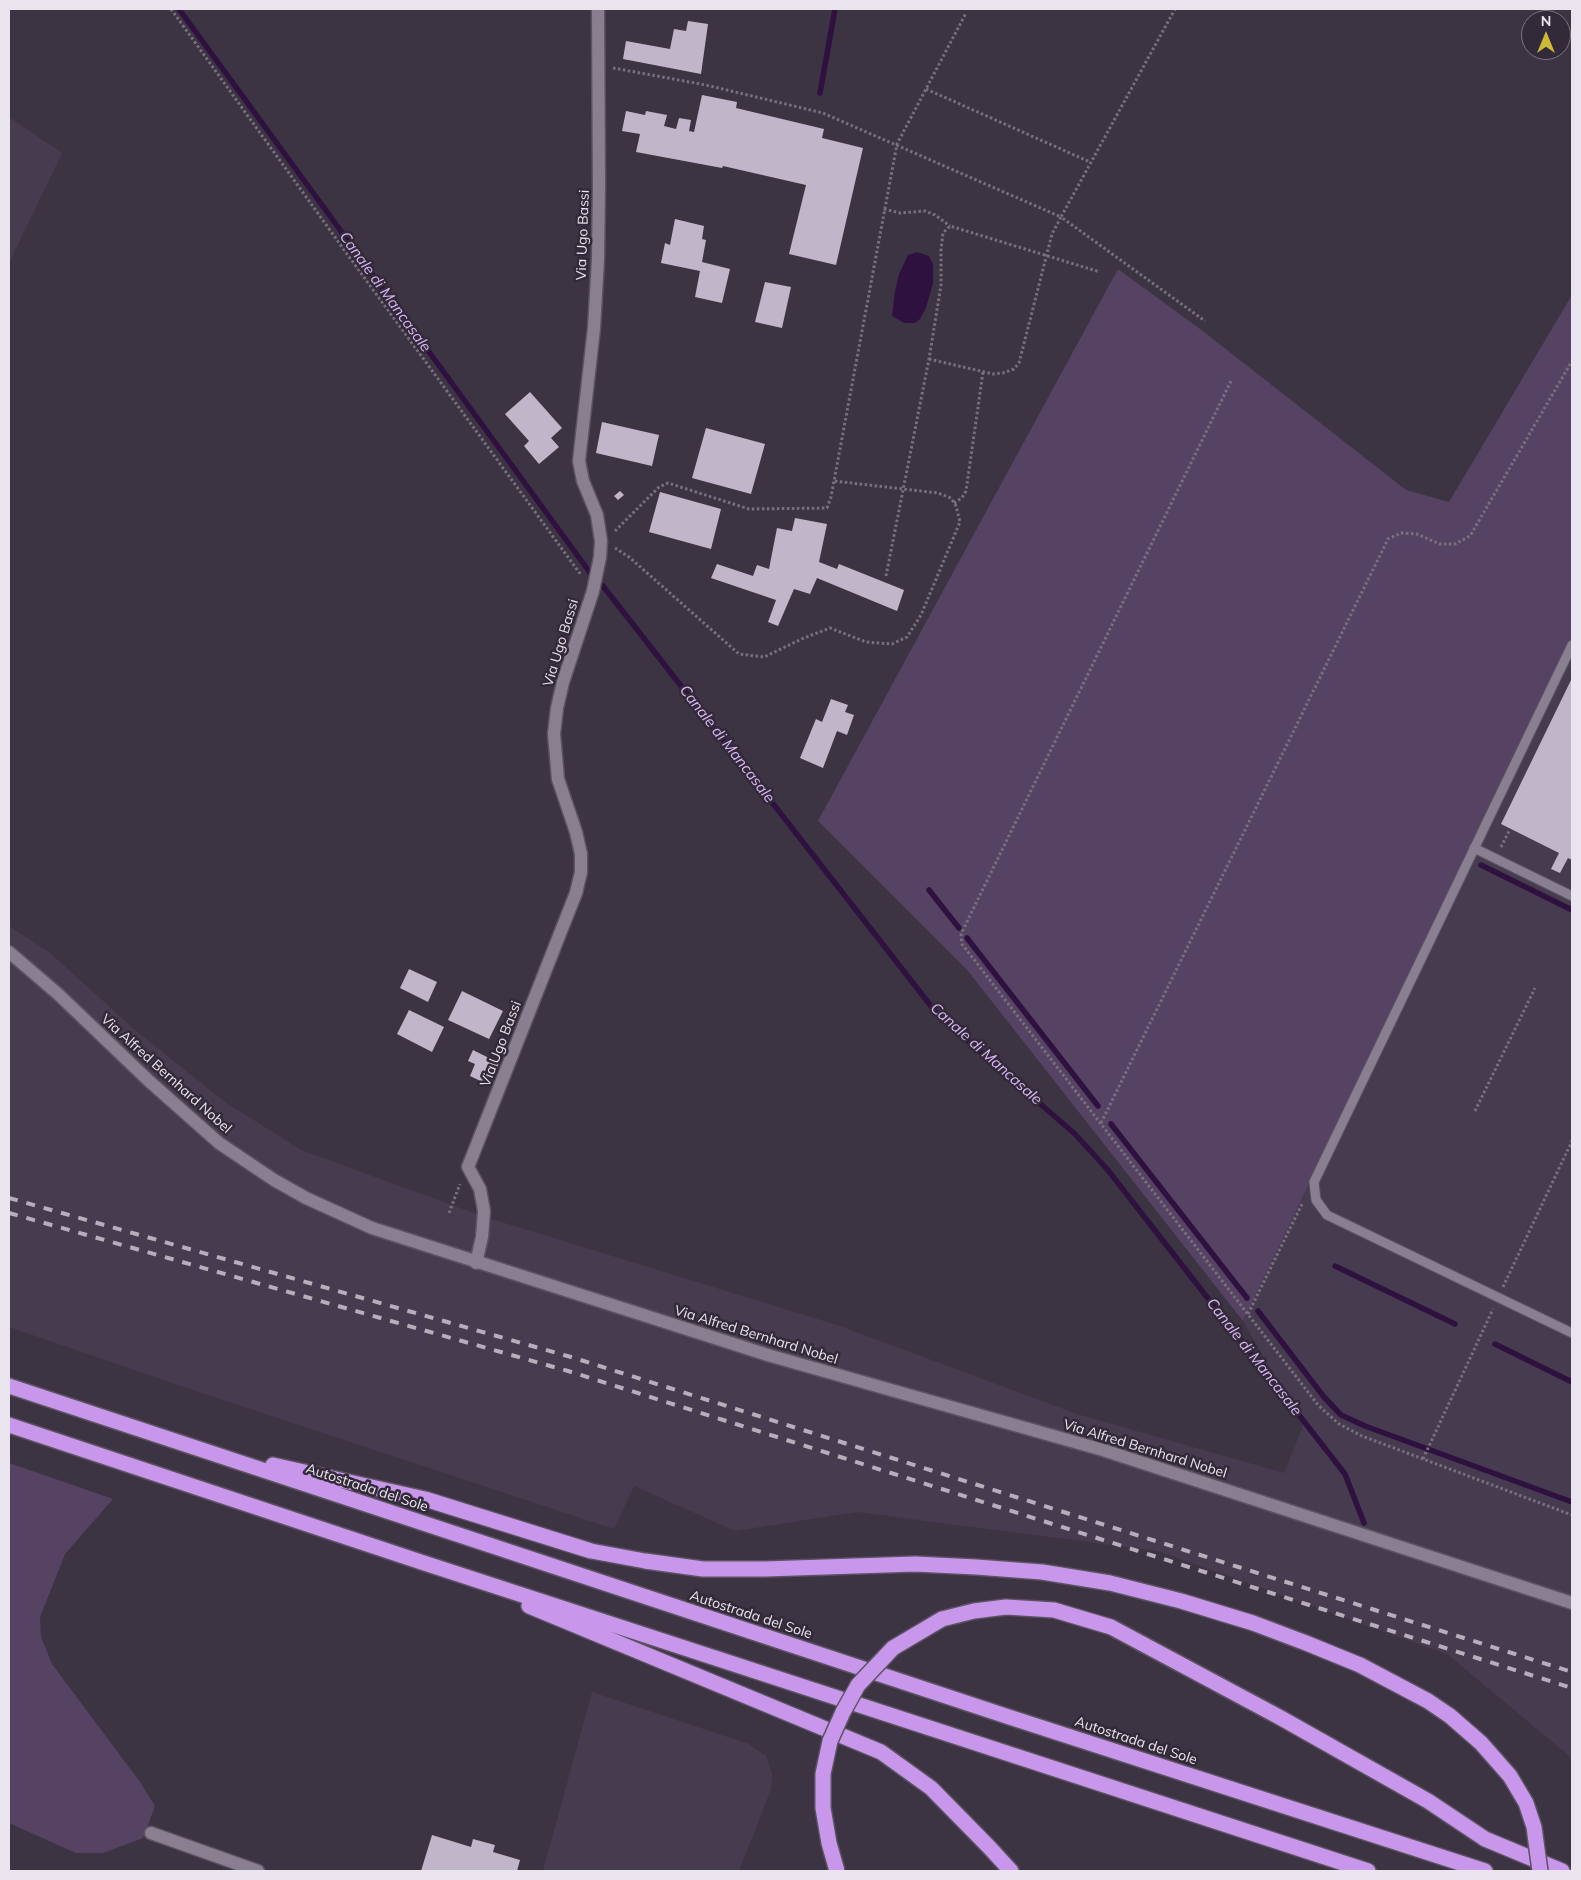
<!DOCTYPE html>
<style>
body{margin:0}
#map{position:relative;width:1581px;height:1880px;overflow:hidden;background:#3d3443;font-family:Mulish,sans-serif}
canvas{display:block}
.frame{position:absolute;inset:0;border:10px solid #eae4ee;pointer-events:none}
.north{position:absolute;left:1521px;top:10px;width:50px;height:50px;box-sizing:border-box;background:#322a39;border:1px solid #7c7481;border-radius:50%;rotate:0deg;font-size:14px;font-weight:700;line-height:20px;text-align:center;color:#eae4ee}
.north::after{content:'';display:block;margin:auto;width:18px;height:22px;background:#ccb938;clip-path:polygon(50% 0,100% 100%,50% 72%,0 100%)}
</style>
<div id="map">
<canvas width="1581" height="1880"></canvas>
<div class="frame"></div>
<div class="north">N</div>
</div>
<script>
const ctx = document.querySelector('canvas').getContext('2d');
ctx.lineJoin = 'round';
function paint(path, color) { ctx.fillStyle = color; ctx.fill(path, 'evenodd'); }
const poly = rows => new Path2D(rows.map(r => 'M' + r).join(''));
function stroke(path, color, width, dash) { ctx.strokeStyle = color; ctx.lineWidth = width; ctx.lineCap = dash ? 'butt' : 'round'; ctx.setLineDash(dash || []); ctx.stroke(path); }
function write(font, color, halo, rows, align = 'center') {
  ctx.font = font + ' Mulish,sans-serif'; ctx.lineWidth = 5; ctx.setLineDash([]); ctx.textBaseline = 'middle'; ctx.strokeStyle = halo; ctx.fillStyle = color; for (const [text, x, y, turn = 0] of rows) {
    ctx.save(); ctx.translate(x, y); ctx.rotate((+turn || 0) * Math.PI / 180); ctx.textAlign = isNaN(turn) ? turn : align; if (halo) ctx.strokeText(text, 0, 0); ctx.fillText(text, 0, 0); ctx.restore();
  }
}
const built = poly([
 [9,117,62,153,9,263],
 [1572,637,1572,1761,1568,1755,1447,1654,1158,1551,857,1512,735,1531,634,1486,614,1529,190,1389,9,1327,9,926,49,952,135,1030,225,1102,301,1150,482,1216,837,1325,1077,1414,1284,1473,1303,1426,1243,1321],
 [592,1692,749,1744,766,1756,772,1774,771,1789,739,1871,543,1871]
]);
const green = poly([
 [1118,269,1204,332,1406,490,1449,502,1572,295,1572,637,1243,1321,968,971,818,821],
 [9,1463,113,1499,65,1554,40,1617,41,1637,52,1664,140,1782,155,1806,143,1838,103,1853,76,1853,9,1823]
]);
const water = poly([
 [917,252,929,256,933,264,933,283,926,308,920,319,915,323,904,323,892,316,895,291,899,274,908,255]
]);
const stream = poly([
 [179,9,591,574],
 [820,93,835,9],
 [603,586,938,1015,1075,1134,1107,1169,1345,1474,1364,1523],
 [1481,865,1572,910],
 [929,890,959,928],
 [967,938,1098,1106],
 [1111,1124,1247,1298],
 [1335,1266,1455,1324],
 [1258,1311,1324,1397,1341,1415,1365,1426,1572,1502],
 [1495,1344,1572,1382]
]);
const building = poly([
 [688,21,708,24,701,74,623,59,626,41,670,49,674,29,686,31],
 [702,95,737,102,736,108,824,129,822,138,863,148,836,265,789,254,806,185,723,166,722,168,636,152,640,134,622,131,626,111,645,115,646,111,667,115,664,126,676,129,679,118,691,120,689,131,694,132],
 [675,219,704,226,702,239,706,240,702,262,730,269,722,303,695,297,700,271,661,263,665,243,670,245],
 [765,282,791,287,782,328,755,322],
 [530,392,562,428,551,438,559,447,539,464,524,446,529,441,505,414],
 [602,422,659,435,652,466,596,453],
 [706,428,765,444,751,494,692,478],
 [620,491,624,495,618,500,614,496],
 [660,492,721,509,711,549,649,532],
 [795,518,827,524,819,562,837,569,839,564,904,590,897,611,817,578,810,594,794,589,778,626,768,622,776,600,711,578,717,564,753,576,757,565,769,569,777,528,792,531],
 [1572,678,1572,860,1568,858,1560,873,1551,869,1559,853,1501,824],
 [831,699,848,705,845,712,854,715,847,735,837,731,823,768,800,758,816,719,822,722],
 [409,969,437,982,428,1002,400,988],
 [462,991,503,1011,489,1039,448,1020],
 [409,1010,444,1027,432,1052,397,1034],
 [473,1050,499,1063,489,1085,470,1076,475,1064,468,1061],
 [432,1835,471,1847,473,1839,495,1845,493,1852,520,1860,517,1871,421,1871]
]);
const path = poly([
 [171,9,350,258,581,575],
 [613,68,706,85,823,113,1061,217,1175,9],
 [926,89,1090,162],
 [884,209,900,213,925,211,935,215,950,226],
 [929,359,993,374,1003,373,1014,369,1019,363,1052,234,1061,217,1205,321],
 [1231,381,961,934,962,944,1318,1405,1339,1424,1362,1436,1572,1515],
 [954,503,962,498,966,491,983,372],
 [615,531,659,487,668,483,749,509,827,508,831,497,834,481],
 [615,548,629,557,739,654,764,657,804,638,830,628,866,642,892,644,907,637,921,615,960,522,956,506,951,498,938,493,834,481,897,144,966,13],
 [886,576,929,359,941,285,941,250,943,233,950,226,1100,272],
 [1501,847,1509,831],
 [1475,1111,1535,988],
 [1101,1123,1388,539,1401,533,1417,534,1440,544,1455,544,1470,536,1572,361],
 [449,1213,460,1184],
 [1503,1287,1572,1141],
 [1248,1314,1303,1202],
 [1423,1459,1493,1309]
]);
const lane = poly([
 [1572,645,1314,1182,1316,1200,1327,1215,1572,1333],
 [1474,848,1572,896]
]);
const street = poly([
 [476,1263,482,1237,484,1211,480,1189,468,1167,576,893,581,872,581,854,576,832,558,779,554,734,557,708,563,682,593,591,600,557,601,541,597,515,583,481,579,461,594,328,598,259,599,186,598,9],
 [151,1833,258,1871]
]);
const secondary = poly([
 [9,952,58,994,149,1081,219,1143,274,1180,306,1198,372,1228,771,1356,1103,1450,1572,1603]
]);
const highway = poly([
 [9,1386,1009,1717,1485,1871],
 [9,1425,421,1562,1368,1871],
 [273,1465,425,1499,591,1551,645,1561,703,1569,765,1569,915,1564,976,1567,1042,1572,1110,1583,1181,1601,1253,1623,1306,1643,1360,1665,1428,1701,1450,1716],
 [529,1606,881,1752,931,1788,989,1847,1011,1871],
 [942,1619,974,1611,1006,1607,1054,1610,1111,1627,1281,1718,1428,1801,1485,1839,1562,1871]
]);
const rail = poly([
 [9,1198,571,1357,1572,1672],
 [9,1213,568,1371,1572,1688]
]);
const highwayBridge = poly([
 [1450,1716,1481,1743,1510,1776,1526,1803,1534,1827,1540,1871],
 [837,1871,829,1843,823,1808,823,1774,830,1741,843,1712,858,1685,893,1648,942,1619]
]);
const streetNames = [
 ["Via Ugo Bassi",583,235,-88],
 ["Via Ugo Bassi",561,643,-73],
 ["Via Ugo Bassi",501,1044,-69],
 ["Via Alfred Bernhard Nobel",166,1074,42],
 ["Via Alfred Bernhard Nobel",756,1335,17],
 ["Via Alfred Bernhard Nobel",1145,1449,17],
 ["Autostrada del Sole",367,1488,18],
 ["Autostrada del Sole",751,1615,18],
 ["Autostrada del Sole",1136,1741,18]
];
const waterNames = [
 ["Canale di Mancasale",385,292,54],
 ["Canale di Mancasale",727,744,52],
 ["Canale di Mancasale",986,1054,42],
 ["Canale di Mancasale",1254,1357,52]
];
paint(built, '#473b50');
paint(green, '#564364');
paint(water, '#2f1140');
stroke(stream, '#2f1140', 5.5);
paint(building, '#c1b6c9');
stroke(lane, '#5b5361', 11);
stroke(street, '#5b5361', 15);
stroke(secondary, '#5b5361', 15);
stroke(highway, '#5b5361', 18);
stroke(path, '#78707d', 3, [2.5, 2.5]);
stroke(lane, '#897f91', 9);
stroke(street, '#897f91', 12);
stroke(secondary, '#897f91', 12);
stroke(highway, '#c897eb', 15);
stroke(rail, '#b6afbb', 4, [9, 9]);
stroke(highwayBridge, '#5b5361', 18, []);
stroke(highwayBridge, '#c897eb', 15);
write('14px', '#eae4ee', '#322a39', streetNames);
write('italic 15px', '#ddb8f8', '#322a39', waterNames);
</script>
